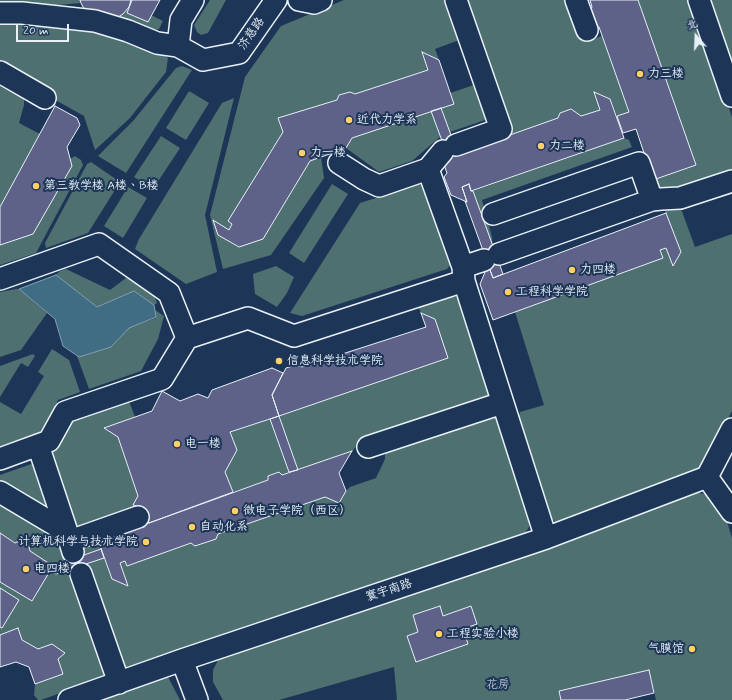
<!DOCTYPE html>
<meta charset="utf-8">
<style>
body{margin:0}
#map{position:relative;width:732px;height:700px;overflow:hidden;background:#1d3557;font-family:Mynerve,"LXGW WenKai TC",sans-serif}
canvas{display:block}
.north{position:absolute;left:676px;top:16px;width:40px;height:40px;-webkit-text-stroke:3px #1d3557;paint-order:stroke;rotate:341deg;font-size:11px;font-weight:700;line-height:16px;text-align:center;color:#e8f1f8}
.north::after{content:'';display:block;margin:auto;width:14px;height:18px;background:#e8f1f8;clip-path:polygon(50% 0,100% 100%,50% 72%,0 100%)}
.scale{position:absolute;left:16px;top:24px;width:53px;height:18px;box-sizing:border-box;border:2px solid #e8f1f8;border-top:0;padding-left:5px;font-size:12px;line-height:14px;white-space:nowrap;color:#e8f1f8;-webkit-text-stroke:3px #1d3557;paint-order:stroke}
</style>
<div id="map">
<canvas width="732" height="700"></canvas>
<div class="north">北</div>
<div class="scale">20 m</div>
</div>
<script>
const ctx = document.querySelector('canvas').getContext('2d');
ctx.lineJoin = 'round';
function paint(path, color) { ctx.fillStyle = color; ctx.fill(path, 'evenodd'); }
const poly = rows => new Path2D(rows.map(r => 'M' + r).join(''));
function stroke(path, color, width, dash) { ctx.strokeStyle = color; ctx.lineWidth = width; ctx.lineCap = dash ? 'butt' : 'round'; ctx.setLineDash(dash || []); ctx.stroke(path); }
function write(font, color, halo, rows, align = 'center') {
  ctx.font = font + ' Mynerve,"LXGW WenKai TC",sans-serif'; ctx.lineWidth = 4; ctx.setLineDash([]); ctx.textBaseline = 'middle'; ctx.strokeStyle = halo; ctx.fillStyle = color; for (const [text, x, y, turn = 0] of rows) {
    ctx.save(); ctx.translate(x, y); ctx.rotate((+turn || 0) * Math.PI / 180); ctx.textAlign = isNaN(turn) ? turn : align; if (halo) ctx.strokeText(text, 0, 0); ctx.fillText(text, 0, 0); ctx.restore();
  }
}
const green = poly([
 [0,0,160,0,151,15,163,21,159,29,147,33,94,16,81,3,24,8,0,8],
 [210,0,226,0,208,33,201,35,197,32,194,25],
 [344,0,449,0,462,39,435,49,439,60,422,53,428,70,355,94,350,92,339,95,337,100,278,118,283,132,229,221,232,224,229,230,213,221,218,235,239,247,263,239,310,161,321,157,324,178,271,255,223,269,210,215,245,77,281,26],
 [461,0,571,0,585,42,602,36,629,112,617,116,610,99,595,93,600,110,581,116,571,109,560,113,558,118,509,136],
 [638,0,692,0,732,117,732,171,664,195,652,191,654,180,696,165],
 [709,0,732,0,732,66],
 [32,18,140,41,168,58,166,72,130,118,95,150,84,116,0,69,0,19],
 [182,66,192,70,126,173,98,156,133,121,176,68],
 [0,75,24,96,24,105,19,123,40,134,0,207],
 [474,85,483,91,488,119,450,132,441,108,454,104,450,93],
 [189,91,209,103,186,140,166,128],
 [234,98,205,215,217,272,186,284,135,249,139,239,222,103],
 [431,111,441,136,412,161,379,172,346,148,352,138],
 [161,136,180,148,153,189,134,177],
 [624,138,629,140,632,147,482,200,492,237,493,248,473,191],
 [75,156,81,160,83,165,36,253,0,265,0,245,33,233,70,159],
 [91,162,120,182,88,233,46,248,45,243,87,164],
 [332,184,348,194,304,263,289,253],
 [420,184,430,197,452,263,447,269,302,316,290,313,360,203],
 [128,187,147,198,123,238,104,226],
 [662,202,680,206,695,247,732,234,732,411,707,457,695,472,558,524,550,518,517,422,520,412,544,405,515,312,662,258,660,250,666,248,680,251],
 [276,266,294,277,287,293,277,307,255,294,253,274],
 [66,269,110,290,126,278,132,277,154,295,157,303,154,305,134,291,97,307,56,275,60,271],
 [16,289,19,289,47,313,21,350,0,357,0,292],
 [449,293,460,300,489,394,481,405,357,446,352,451,298,470,279,416,448,358,435,319,421,313,417,304],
 [155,310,164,316,158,339,141,371,89,389,77,356,79,357,111,347,128,328,156,318],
 [52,349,69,360,80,392,58,400,43,432,0,449,0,402,21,414,44,376,38,372],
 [33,354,35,356,28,367,21,363,0,397,0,366],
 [129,401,135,417,105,428,118,437,138,496,149,523,98,540,101,549,80,556,47,461,66,423],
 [492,412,497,416,528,508,529,527,524,535,331,598,120,672,83,565,104,558,112,579,128,586,120,563,125,561,127,566,191,543,195,546,216,539,218,534,325,497,339,503,346,491,350,487,376,478,385,459,385,445],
 [270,419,289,472,282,475,279,472,268,476,268,480,233,492,225,472,237,450,230,432],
 [40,461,51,502,47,516,0,486,0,475],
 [693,492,705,494,726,518,732,538,732,700,656,700,649,670,559,691,561,700,397,700,394,667,279,700,223,700,213,682,213,670,219,658],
 [439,606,443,616,471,606,463,629,468,644,416,661,407,636,418,632,413,615],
 [0,498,55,529,71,559,53,566,0,533],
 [74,568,111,675,41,700,38,700,34,695,35,684,29,667,16,662,0,667,0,582,32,601,50,571,56,574],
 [166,673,180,700,91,700]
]);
const water = poly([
 [56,275,97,307,134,291,154,305,156,317,129,328,111,347,79,357,63,346,55,319,19,289,56,275]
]);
const building = poly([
 [80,0,131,0,129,7,123,14,115,19,85,11,81,3,80,0],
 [132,0,160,0,148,22,127,13,132,0],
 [590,0,638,0,696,165,653,180,636,129,623,133,617,116,629,112,599,27,589,22,587,18,592,7,590,0],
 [422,52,439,60,454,104,352,138,346,148,310,161,263,239,239,247,218,235,213,220,229,230,232,224,228,221,283,132,278,118,337,100,339,95,350,92,355,94,428,70,422,52],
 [594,92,610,99,624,138,471,191,469,184,462,187,467,202,451,195,444,177,447,173,442,159,558,118,560,113,571,109,581,116,600,110,594,92],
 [55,106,77,118,80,125,67,147,72,166,33,234,0,245,0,207,55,106],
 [441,108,458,154,448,157,431,111,441,108],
 [469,184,471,191,473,191,503,274,493,278,465,201,467,202,462,187,469,184],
 [666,213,681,252,673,266,666,248,660,250,663,258,493,320,480,284,488,265,493,278,666,213],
 [421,313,435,319,448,358,279,416,272,395,286,368,296,365,302,367,426,327,421,313],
 [272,368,283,373,272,395,279,416,230,432,237,450,225,472,233,492,149,523,144,509,133,505,138,496,118,437,104,428,152,411,162,391,180,401,198,394,208,398,212,390,272,368],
 [279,416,298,470,289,472,270,419,279,416],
 [352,451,339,473,346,491,339,503,325,497,218,534,216,539,195,546,191,543,127,566,125,561,120,563,128,586,112,579,98,540,149,523,268,480,268,476,279,472,282,475,352,451],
 [0,533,15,543,19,541,29,547,30,551,53,566,32,601,0,582,0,533],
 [101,549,104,558,56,574,50,571,53,566,101,549],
 [0,588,19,600,2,628,0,627,0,588],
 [440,606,443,616,471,606,477,624,463,629,468,644,416,662,407,636,418,632,413,615,440,606],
 [18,628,22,640,38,649,52,644,65,653,58,659,63,674,35,684,29,667,16,662,0,667,0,635,18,628],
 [649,670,654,693,625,700,561,700,559,691,649,670]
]);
const minor = poly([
 [193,0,181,20,178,46,203,60,239,53,276,0],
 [299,0,314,3,321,0],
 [456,0,501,129,456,145],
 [576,0,587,30],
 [699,0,732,96],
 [0,13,22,13,95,21,128,31,157,43,178,46],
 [0,72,45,98],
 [339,163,364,179,379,186,428,169,463,267,464,281,546,538],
 [428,169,443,151],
 [493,214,639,163,652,200],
 [499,254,652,200,661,199,680,198,732,181],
 [463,267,484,260],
 [0,279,99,244,169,293,187,338],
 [38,445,67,532],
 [368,447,502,403],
 [0,459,49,441,65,412,162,379,187,338,248,318,294,336,464,281],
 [707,477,732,429],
 [707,477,732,512],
 [0,492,67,532,73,552],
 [70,541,138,517],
 [81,574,119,683],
 [182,660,197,700],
 [69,700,182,660,546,538,707,477]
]);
const markers = [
 [640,74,4,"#ffd166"],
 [349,120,4,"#ffd166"],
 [541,146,4,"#ffd166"],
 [302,153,4,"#ffd166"],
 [36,186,4,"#ffd166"],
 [572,270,4,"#ffd166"],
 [508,292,4,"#ffd166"],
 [279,361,4,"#ffd166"],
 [177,444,4,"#ffd166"],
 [235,511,4,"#ffd166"],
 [192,527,4,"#ffd166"],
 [146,542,4,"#ffd166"],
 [26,569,4,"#ffd166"],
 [439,634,4,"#ffd166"],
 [692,649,4,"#ffd166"]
];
const streetNames = [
 ["济慈路",252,34,-55],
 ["寰宇南路",389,591,-18]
];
const poiNames = [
 ["力三楼",648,74],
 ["近代力学系",357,120],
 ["力二楼",549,146],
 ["力一楼",310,153],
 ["第三教学楼 A楼、B楼",44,186],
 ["力四楼",580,270],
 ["工程科学学院",516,292],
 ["信息科学技术学院",287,361],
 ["电一楼",185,444],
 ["微电子学院（西区）",243,511],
 ["自动化系",200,527],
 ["计算机科学与技术学院",138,542,"right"],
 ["电四楼",34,569],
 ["工程实验小楼",447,634],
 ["气膜馆",684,649,"right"]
];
const parkNames = [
 ["花房",498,685]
];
paint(green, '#4e7071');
paint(water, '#406c84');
stroke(water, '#83a1b2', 1);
paint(building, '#5e6288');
stroke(building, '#e8f1f8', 1);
stroke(minor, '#e8f1f8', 24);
stroke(minor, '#1d3557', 21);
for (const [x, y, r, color] of markers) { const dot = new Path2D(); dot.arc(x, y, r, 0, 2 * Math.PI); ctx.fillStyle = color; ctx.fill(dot); stroke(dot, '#1d3557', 1.5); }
write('12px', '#e8f1f8', '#1d3557', streetNames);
write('12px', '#e8f1f8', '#1d3557', poiNames, 'left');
write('12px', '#b2c4c9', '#1d3557', parkNames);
</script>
